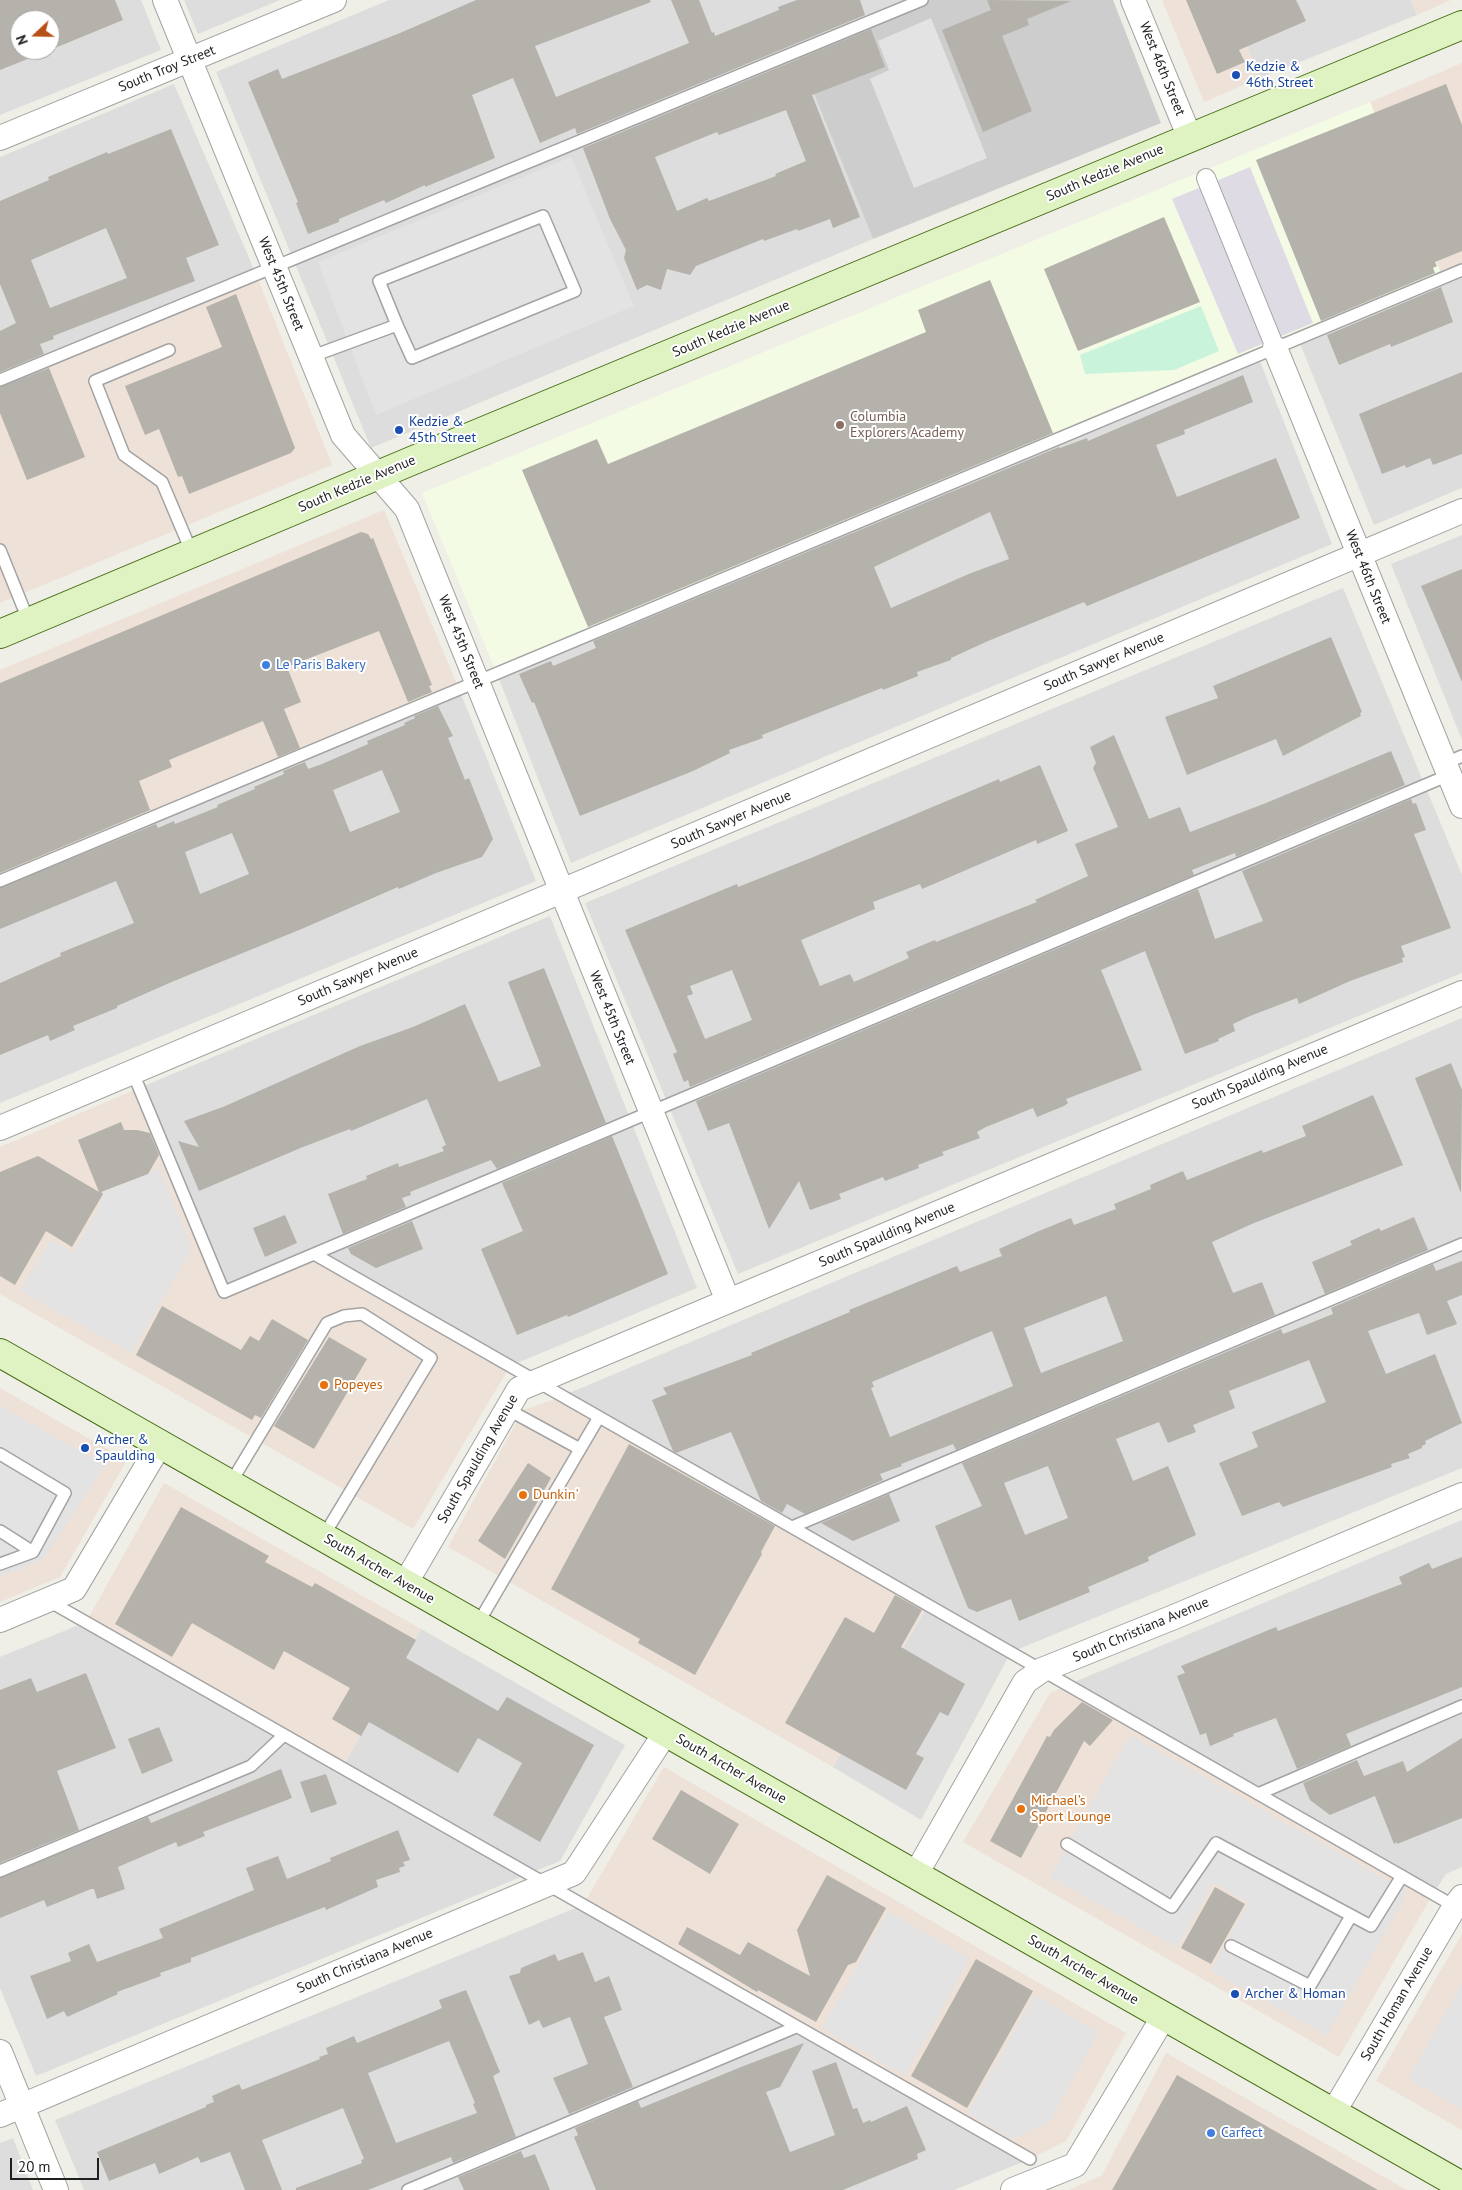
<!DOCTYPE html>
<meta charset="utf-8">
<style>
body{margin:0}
#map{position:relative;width:1462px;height:2190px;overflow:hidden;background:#efefe7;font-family:"PT Sans",sans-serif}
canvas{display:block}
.north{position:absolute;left:10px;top:10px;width:50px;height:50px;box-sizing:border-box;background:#fff;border:1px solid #a5a5a5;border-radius:50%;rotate:249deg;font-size:14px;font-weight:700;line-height:20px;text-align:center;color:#1f1f1f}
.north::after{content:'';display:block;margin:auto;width:18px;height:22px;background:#b74f18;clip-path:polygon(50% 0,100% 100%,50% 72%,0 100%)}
.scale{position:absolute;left:10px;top:2158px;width:89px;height:22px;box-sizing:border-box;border:2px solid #1f1f1f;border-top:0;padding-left:6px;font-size:15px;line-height:18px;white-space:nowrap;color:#1f1f1f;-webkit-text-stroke:4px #fff;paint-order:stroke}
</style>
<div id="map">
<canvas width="1462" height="2190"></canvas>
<div class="north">N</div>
<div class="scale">20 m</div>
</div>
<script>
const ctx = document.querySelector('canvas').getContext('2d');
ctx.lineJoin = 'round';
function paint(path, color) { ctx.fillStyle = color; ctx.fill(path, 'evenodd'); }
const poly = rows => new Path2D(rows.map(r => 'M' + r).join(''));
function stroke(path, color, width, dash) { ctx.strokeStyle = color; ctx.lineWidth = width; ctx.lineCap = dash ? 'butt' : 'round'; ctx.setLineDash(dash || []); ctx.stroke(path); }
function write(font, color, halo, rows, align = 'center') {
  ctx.font = font + ' "PT Sans",sans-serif'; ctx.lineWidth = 4; ctx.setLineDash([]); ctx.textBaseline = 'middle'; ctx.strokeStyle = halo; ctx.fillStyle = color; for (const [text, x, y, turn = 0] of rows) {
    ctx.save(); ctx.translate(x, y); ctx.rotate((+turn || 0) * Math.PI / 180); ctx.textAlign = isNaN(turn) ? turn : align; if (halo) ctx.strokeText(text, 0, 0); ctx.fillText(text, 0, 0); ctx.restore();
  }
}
const residential = poly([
 [0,0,141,0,161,50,0,115],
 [20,20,50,20,50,50,20,50],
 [184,0,280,0,198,34],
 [389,0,922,0,797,52,873,239,371,448,216,72],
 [1228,0,1411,0,1417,15,1260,78],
 [174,84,256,274,0,380,0,157],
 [1462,270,1462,488,1374,525,1298,339],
 [1258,356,1332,544,571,863,497,674],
 [1462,535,1462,740,1391,564],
 [1343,588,1462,875,1462,973,738,1274,585,903],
 [459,689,536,881,0,1103,0,881],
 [550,916,697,1288,510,1366,224,1292,139,1088],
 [1462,1018,1462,1468,1011,1652,921,1820,833,1767,928,1605,562,1396],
 [1462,1520,1462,1867,1446,1874,1433,1894,1067,1685],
 [86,1622,342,1768,421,1629,625,1745,560,1861,36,2076,0,1988,0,1657],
 [583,1905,1030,2159,954,2190,84,2190,55,2120],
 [13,2138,33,2190,0,2190,0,2143]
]);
const commercial = poly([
 [1162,0,1228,0,1260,78,1204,102],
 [1411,0,1451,0,1417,15],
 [1462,63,1462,270,1443,278,1370,102],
 [256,274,332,465,0,603,0,380],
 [384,510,459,689,0,881,0,670],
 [139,1088,224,1291,314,1254,510,1366,413,1529,0,1294,0,1147],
 [0,1388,127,1460,60,1577,0,1602],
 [561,1397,928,1605,833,1767,448,1547,523,1410],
 [164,1483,421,1629,342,1768,86,1622],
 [1067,1685,1433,1894,1339,2057,963,1842,1050,1693],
 [664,1767,1126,2033,1066,2141,1030,2159,583,1905],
 [1462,1934,1462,2130,1376,2081],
 [1166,2053,1407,2190,1069,2190,1102,2175]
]);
const education = poly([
 [1370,102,1443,278,497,674,422,493]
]);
const religious = poly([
 [922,0,1113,0,1161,123,873,239,797,52]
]);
const park = poly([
 [1201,306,1219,351,1174,370,1085,374,1080,355]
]);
const parking = poly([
 [931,18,987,158,914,188,870,79,889,70,878,41],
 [571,157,634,306,376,415,318,262],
 [159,1169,192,1248,131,1353,20,1291,50,1240,73,1252,102,1204,90,1197],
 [0,1406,105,1465,43,1560,0,1577],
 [1130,1735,1408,1892,1327,2035,1211,1971,1249,1902,1213,1883,1177,1948,1050,1877],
 [888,1912,970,1958,905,2076,822,2028],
 [1462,1983,1462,2109,1408,2079],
 [1035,1995,1098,2032,1050,2122,1011,2139,968,2113]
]);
const plaza = poly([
 [1250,167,1313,323,1238,354,1172,199]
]);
const building = poly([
 [0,0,115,0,123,20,50,50,50,20,20,20,20,50,50,50,0,70],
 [476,0,650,0,651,2,535,46,556,97,689,43,671,0,699,0,712,33,714,32,715,36,779,10,778,7,797,0,860,0,865,15,577,134,575,128,540,143,513,78,472,95,495,158,425,187,425,185,386,203,384,200,339,219,339,222,308,234,296,203,298,202,248,82,278,69,282,79,400,33],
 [987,0,1071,1,1027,19,1029,25,1002,36,1032,111,983,132,942,30,991,10],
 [1186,0,1296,0,1306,21,1239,50,1245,62,1217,74],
 [871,29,885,67,812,95,860,217,833,228,830,219,798,231,797,229,764,241,763,239,696,266,690,275,667,269,661,290,647,285,637,290,624,258,626,250,610,219,583,148],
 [786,110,806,161,775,174,776,176,709,201,707,198,677,211,655,157,717,132,719,135],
 [1446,84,1462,125,1462,251,1435,262,1437,266,1433,268,1435,273,1321,321,1256,160],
 [171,129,219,245,186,258,195,281,53,336,54,339,40,344,44,354,0,372,0,331,16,323,0,284,0,201,49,180,48,177,107,152,108,154],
 [106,228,127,278,50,308,31,260],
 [1164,217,1200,302,1078,351,1044,269],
 [990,280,1053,433,588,627,522,470,597,439,608,464,926,332,918,310],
 [1441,287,1453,322,1391,347,1390,344,1339,365,1327,335],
 [236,294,295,448,291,453,189,494,182,476,178,477,159,429,145,435,125,386,222,347,206,307],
 [49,368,85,457,27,480,0,413,0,387],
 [1462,372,1462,454,1433,465,1430,458,1406,468,1405,465,1382,474,1359,414],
 [1243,375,1253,402,1184,430,1185,434,1156,445,1177,497,1276,458,1300,518,1087,606,1084,602,988,641,951,658,951,660,917,672,918,676,883,690,882,688,762,735,763,738,729,750,730,753,693,771,580,816,534,702,532,703,519,674,551,661,553,666,596,648,593,641,1059,447,1060,448,1087,438,1088,441],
 [990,512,1009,559,971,573,891,608,874,567],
 [361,532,368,534,371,539,373,538,432,685,429,686,432,692,408,702,379,631,287,667,301,702,284,709,300,748,278,757,263,721,169,760,172,767,139,781,150,810,0,873,0,683],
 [1462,569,1462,682,1421,586],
 [1331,637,1362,712,1360,713,1361,716,1283,756,1276,739,1187,775,1165,717,1218,698,1213,686],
 [438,706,453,736,448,738,465,780,469,778,493,839,482,857,436,873,399,889,398,887,304,928,174,981,117,1006,117,1008,73,1026,75,1030,50,1041,48,1035,0,1055,0,983,61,956,60,953,134,923,116,881,0,929,0,888,156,824,158,828,174,821,175,824,218,807,217,805,255,789,254,787,284,774,283,771,305,762,308,769,322,764,368,744,367,741,405,725,404,723,415,718,414,716],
 [382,770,400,812,350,832,333,790],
 [232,833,249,874,200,894,185,852],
 [1114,735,1149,819,1180,807,1190,832,1266,803,1391,751,1405,785,1236,857,1235,853,1192,870,1194,875,690,1087,688,1080,684,1082,673,1054,677,1052,625,930,737,884,738,887,811,858,999,779,1000,782,1040,765,1068,831,1037,844,1036,840,922,889,920,884,873,902,875,909,801,940,820,986,850,974,854,982,909,958,906,952,935,940,936,942,1037,902,1035,900,1088,876,1075,844,1118,827,1093,768,1096,763,1090,747],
 [732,970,752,1020,705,1039,687,996,693,994,690,986],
 [1411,799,1413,804,1416,803,1426,830,1414,834,1451,928,1401,946,1405,957,1402,958,1403,962,1350,981,1299,1004,1297,998,1250,1016,1233,1024,1235,1031,1218,1039,1219,1041,1185,1054,1145,951,1101,970,1142,1070,1066,1099,1068,1103,1064,1106,1037,1117,1033,1108,986,1127,977,1132,980,1138,942,1152,944,1155,918,1165,919,1168,885,1181,883,1177,839,1194,841,1199,810,1210,799,1181,769,1229,729,1123,708,1131,696,1101,1198,889,1215,939,1263,921,1242,871],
 [544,968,606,1123,497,1169,491,1160,440,1180,410,1192,411,1195,402,1198,406,1207,343,1234,328,1194,367,1179,366,1176,398,1163,399,1167,444,1151,442,1147,446,1145,427,1099,351,1131,350,1129,303,1147,199,1191,178,1141,199,1147,184,1121,223,1107,360,1046,413,1027,465,1004,499,1082,541,1066,508,982],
 [1451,1063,1462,1090,1461,1193,1415,1078],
 [1373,1095,1403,1165,1254,1223,1212,1242,1233,1293,1262,1282,1275,1315,956,1450,953,1444,901,1464,902,1466,880,1474,883,1480,805,1514,787,1504,782,1513,761,1501,731,1432,676,1453,673,1451,652,1400,667,1394,663,1388,752,1355,751,1353,850,1312,849,1310,957,1266,960,1272,1002,1256,999,1249,1039,1231,1071,1218,1074,1225,1116,1209,1114,1204,1151,1189,1150,1185,1183,1171,1187,1180,1262,1150,1263,1153,1306,1136,1302,1126],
 [1106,1296,1123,1341,1041,1373,1024,1328],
 [992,1331,1013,1386,890,1437,871,1388,874,1387,872,1382],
 [121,1122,124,1130,137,1130,150,1133,159,1155,148,1174,101,1192,103,1194,72,1247,46,1231,15,1285,0,1276,0,1172,38,1156,99,1192,78,1140],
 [612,1136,668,1274,568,1317,567,1315,517,1335,481,1249,523,1231,502,1183],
 [285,1215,297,1243,265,1257,253,1228],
 [1414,1217,1428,1250,1325,1294,1312,1262,1352,1245,1350,1241,1379,1228,1381,1231],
 [412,1221,423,1249,376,1268,351,1254,348,1248],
 [1462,1261,1462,1295,1447,1301,1457,1324,1427,1335,1419,1313,1368,1331,1386,1374,1435,1354,1462,1423,1425,1441,1426,1444,1422,1446,1422,1448,1408,1454,1410,1458,1391,1464,1392,1467,1283,1507,1279,1502,1242,1516,1219,1463,1258,1447,1252,1432,1326,1402,1309,1360,1229,1391,1235,1408,1193,1425,1196,1432,1168,1443,1159,1422,1116,1439,1133,1481,1168,1466,1196,1535,1158,1552,1148,1557,1149,1561,1088,1587,1090,1592,1019,1621,1011,1599,977,1612,968,1608,935,1526,982,1506,962,1463,1281,1329,1283,1334,1333,1314,1331,1308,1433,1264,1436,1271],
 [1048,1466,1068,1518,1025,1535,1004,1483],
 [162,1306,241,1350,250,1336,259,1341,272,1319,308,1340,261,1418,255,1415,252,1420,136,1355],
 [329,1337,367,1359,314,1449,274,1426],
 [629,1444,775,1526,761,1552,762,1554,695,1675,638,1643,640,1639,551,1589],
 [528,1463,551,1478,505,1559,478,1541],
 [889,1494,900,1521,853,1541,821,1523],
 [181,1507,269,1556,265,1562,312,1587,315,1583,416,1640,406,1658,498,1711,507,1697,594,1745,540,1842,493,1815,522,1763,478,1738,458,1773,369,1722,361,1736,332,1719,350,1688,284,1651,274,1670,192,1623,172,1657,115,1624],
 [1462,1557,1462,1687,1346,1734,1351,1746,1297,1769,1276,1718,1233,1734,1234,1736,1210,1746,1206,1733,1200,1735,1177,1676,1185,1673,1181,1666,1276,1627,1278,1631,1402,1584,1399,1577,1429,1563,1432,1569],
 [895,1595,922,1610,901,1647,965,1684,948,1716,940,1712,916,1754,924,1758,906,1790,785,1723,845,1617,874,1633],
 [86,1673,116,1748,57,1771,79,1830,0,1863,0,1690,31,1678,37,1692],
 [1082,1702,1113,1720,1090,1746,1084,1741,1021,1858,990,1841,1047,1736,1050,1737,1054,1730],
 [159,1727,173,1761,142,1774,128,1739],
 [1462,1738,1462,1818,1397,1844,1397,1842,1394,1844,1375,1796,1330,1815,1310,1800,1303,1783,1357,1760,1364,1776,1403,1761,1407,1772],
 [281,1769,292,1798,203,1832,205,1836,178,1847,176,1842,118,1867,125,1889,97,1899,94,1889,91,1889,47,1907,44,1900,0,1918,0,1878,148,1817,151,1823],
 [326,1774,337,1804,311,1813,300,1782],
 [681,1790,739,1824,710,1874,652,1839],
 [398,1830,410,1860,403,1862,405,1866,399,1868,400,1872,376,1880,378,1887,326,1910,325,1907,191,1958,191,1962,160,1973,161,1976,117,1992,118,1994,67,2017,64,2011,47,2019,30,1976,71,1961,68,1953,89,1944,97,1962,163,1938,159,1929,254,1890,246,1868,278,1856,287,1879,331,1861,330,1858],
 [827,1875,886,1908,856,1962,848,1965,816,2022,758,1990,757,1992,678,1944,687,1927,740,1955,748,1942,810,1976,797,1930],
 [1215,1887,1245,1904,1211,1964,1181,1948],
 [583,1952,595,1982,609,1976,622,2010,604,2017,633,2087,569,2114,553,2078,588,2064,570,2017,543,2028,539,2020,529,2025,509,1976,520,1973,521,1968,555,1954,558,1961],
 [976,1959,1033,1991,967,2108,911,2076],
 [466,1990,500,2072,493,2076,516,2137,453,2163,451,2157,368,2190,296,2190,296,2188,362,2163,361,2160,364,2159,343,2108,262,2140,282,2190,245,2190,230,2152,201,2163,198,2157,159,2174,155,2163,109,2181,97,2152,206,2107,206,2105,214,2102,212,2096,239,2084,242,2090,320,2059,319,2057,328,2054,326,2048,354,2036,357,2043,433,2012,442,2008,439,2000],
 [449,2041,475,2103,473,2104,477,2113,396,2143,368,2073],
 [804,2043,780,2087,766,2092,790,2152,835,2135,812,2071,836,2062,853,2109,857,2108,863,2123,870,2120,871,2122,907,2106,926,2150,917,2154,918,2159,843,2190,596,2190,574,2137,578,2135,575,2128,638,2101,641,2108,741,2067],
 [1177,2075,1378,2190,1112,2190],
 [521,2151,524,2158,535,2154,550,2190,464,2190,458,2177]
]);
const service = poly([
 [169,350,95,381,124,455,162,482,192,553],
 [310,357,397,325,379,281,543,216,575,291,412,358,397,325],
 [0,380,922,0],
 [0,550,29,622],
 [1444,764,1462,756],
 [0,881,1462,270],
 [133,1073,224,1292,1449,775],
 [314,1254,1456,1907],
 [507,1409,580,1449],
 [0,1454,65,1493,33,1552,0,1564],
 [230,1484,327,1323,344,1316,362,1314,431,1358,323,1537],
 [792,1527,1462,1244],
 [0,1531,33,1552],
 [47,1600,1030,2159],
 [477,1625,599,1417],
 [1258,1794,1462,1706],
 [1067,1844,1172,1907,1216,1843,1371,1926,1402,1876],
 [0,1871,251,1766,284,1735],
 [1231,1946,1310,1986,1351,1916],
 [408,2190,796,2027]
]);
const pedestrian = poly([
 [1206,178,1272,340]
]);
const minor = poly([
 [165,0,343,435,407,509,728,1301],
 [1133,0,1190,138],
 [0,138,334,0],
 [1275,348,1462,806],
 [0,1128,1462,511],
 [405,1584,519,1389,1462,993],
 [0,1620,74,1589,160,1444],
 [916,1874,1025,1682,1042,1670,1174,1617,1462,1495],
 [0,2052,56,2190],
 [1333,2113,1455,1906,1462,1897],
 [0,2115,574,1873,666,1732],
 [1013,2190,1075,2165,1164,2016]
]);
const secondary = poly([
 [0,634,409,462,1462,25],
 [0,1353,1462,2186]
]);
const markers = [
 [1236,75,5,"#1a4fb4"],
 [840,425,5,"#8d6e63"],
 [399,430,5,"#1a4fb4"],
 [266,665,5,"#3f7fe0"],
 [324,1385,5,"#e8710a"],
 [85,1448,5,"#1a4fb4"],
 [523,1495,5,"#e8710a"],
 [1021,1809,5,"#e8710a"],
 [1235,1994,5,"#1a4fb4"],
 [1211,2133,5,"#3f7fe0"]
];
const transitNames = [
 ["Kedzie &",1246,67],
 ["46th Street",1246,83],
 ["Kedzie &",409,422],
 ["45th Street",409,438],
 ["Archer &",95,1440],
 ["Spaulding",95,1456],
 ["Archer & Homan",1245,1994]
];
const streetNames = [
 ["South Troy Street",167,69,-22],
 ["West 46th Street",1162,69,68],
 ["South Kedzie Avenue",1105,173,-23],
 ["West 45th Street",281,284,68],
 ["South Kedzie Avenue",731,329,-23],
 ["South Kedzie Avenue",357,484,-23],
 ["West 46th Street",1368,577,68],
 ["West 45th Street",461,642,68],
 ["South Sawyer Avenue",1104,662,-23],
 ["South Sawyer Avenue",731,820,-23],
 ["South Sawyer Avenue",358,977,-23],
 ["West 45th Street",612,1018,68],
 ["South Spaulding Avenue",1260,1077,-23],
 ["South Spaulding Avenue",887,1235,-23],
 ["South Spaulding Avenue",478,1459,-60],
 ["South Archer Avenue",379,1569,30],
 ["South Christiana Avenue",1141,1630,-23],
 ["South Archer Avenue",731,1769,30],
 ["South Christiana Avenue",365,1961,-23],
 ["South Archer Avenue",1083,1970,30],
 ["South Homan Avenue",1397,2004,-60]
];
const educationNames = [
 ["Columbia",850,417],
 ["Explorers Academy",850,433]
];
const shopNames = [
 ["Le Paris Bakery",276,665],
 ["Carfect",1221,2133]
];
const foodNames = [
 ["Popeyes",334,1385],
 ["Dunkin'",533,1495],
 ["Michael’s",1031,1801],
 ["Sport Lounge",1031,1817]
];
paint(residential, '#ddd');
paint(commercial, '#eee1d8');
paint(education, '#f3fbe4');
paint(religious, '#cdcdcd');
paint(park, '#caf3db');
paint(parking, '#e3e3e3');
paint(plaza, '#dfdbe5');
paint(building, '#b4b2aa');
stroke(service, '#a3a3a3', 14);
stroke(pedestrian, '#a3a3a3', 20);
stroke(minor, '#a3a3a3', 26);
stroke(secondary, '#436b12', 30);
stroke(service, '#fff', 11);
stroke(pedestrian, '#fff', 18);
stroke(minor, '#fff', 24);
stroke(secondary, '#dff2c2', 28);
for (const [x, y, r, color] of markers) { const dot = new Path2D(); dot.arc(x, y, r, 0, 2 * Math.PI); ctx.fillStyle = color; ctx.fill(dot); stroke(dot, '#fff', 2); }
write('14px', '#164399', '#fff', transitNames, 'left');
write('14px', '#1f1f1f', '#fff', streetNames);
write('14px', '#785e54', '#fff', educationNames, 'left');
write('14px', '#366cbe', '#fff', shopNames, 'left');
write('14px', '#c56008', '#fff', foodNames, 'left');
</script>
